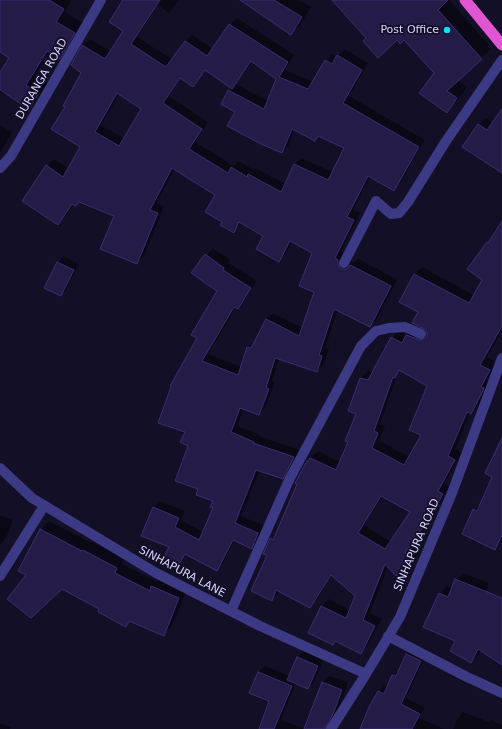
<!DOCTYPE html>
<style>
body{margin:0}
canvas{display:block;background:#130f26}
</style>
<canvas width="502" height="729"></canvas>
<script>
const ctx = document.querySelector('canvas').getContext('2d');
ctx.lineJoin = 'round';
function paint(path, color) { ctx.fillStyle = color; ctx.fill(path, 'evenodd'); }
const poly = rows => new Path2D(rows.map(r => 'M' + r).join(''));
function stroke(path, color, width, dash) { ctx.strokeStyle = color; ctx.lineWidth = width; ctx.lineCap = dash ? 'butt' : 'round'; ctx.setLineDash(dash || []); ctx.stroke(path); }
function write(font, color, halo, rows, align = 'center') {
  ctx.font = font + ' "DejaVu Sans",sans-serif'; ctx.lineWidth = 3.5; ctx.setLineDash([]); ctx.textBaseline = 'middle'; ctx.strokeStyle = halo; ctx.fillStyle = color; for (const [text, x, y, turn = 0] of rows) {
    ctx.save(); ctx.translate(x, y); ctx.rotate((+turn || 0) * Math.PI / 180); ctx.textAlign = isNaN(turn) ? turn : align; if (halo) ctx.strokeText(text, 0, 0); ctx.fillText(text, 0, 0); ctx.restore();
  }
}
const shadow = poly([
 [0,0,72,0,65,12,83,23,69,48,59,57,50,52,35,75,47,83,38,98,28,108,6,93,5,95,0,92,0,74,11,58,0,51],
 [125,0,180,0,169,13,158,5,137,37,173,60,186,41,192,35,213,49,230,25,237,18,294,55,285,70,313,82,326,61,332,54,337,57,344,49,368,63,349,96,425,140,400,183,393,190,370,177,353,210,360,213,341,251,345,253,348,262,355,262,358,259,397,279,377,319,370,326,338,309,325,348,329,349,324,364,317,371,279,358,272,381,275,382,266,407,259,414,244,408,237,426,260,435,259,436,300,450,289,471,282,478,260,470,241,516,265,526,258,541,251,547,235,540,223,563,216,569,187,554,178,565,154,508,160,501,185,511,181,520,203,532,215,508,214,501,200,488,186,432,198,338,218,291,193,273,206,255,213,248,230,260,229,263,257,281,244,301,237,308,236,307,208,354,242,367,248,347,256,341,266,319,273,313,303,328,315,291,313,252,292,241,286,254,279,260,264,236,242,222,233,232,223,222,216,194,175,169,156,203,164,206,144,256,137,263,115,216,80,202,76,205,74,204,65,217,58,224,47,166,54,159,69,169,82,147,66,107,83,73,83,46,90,39,111,52,125,31],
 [253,61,277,78,268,101,236,84],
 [207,69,232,88,229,91,236,111,282,152,289,145,295,129,315,140,319,135,346,148,333,172,301,158,294,165,286,184,256,168,254,170,238,161,234,166,195,142,208,122,169,96,181,78,193,86],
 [120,93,142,109,125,139,101,125],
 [242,0,298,0,311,7,300,25,291,34],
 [333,0,449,0,492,48,457,80,467,87,457,101,447,111,435,73,404,39,367,38],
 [502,110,502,172,478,125,486,118,493,123],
 [0,125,12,132,0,153],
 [502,223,502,330,487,357,497,362,488,380,490,381,490,383,478,406,470,413,455,449,462,453,444,484,449,487,437,509,411,545,419,554,396,575,388,566,370,613,382,619,368,645,361,653,337,640,333,644,321,607,329,599,350,610,356,596,332,575,317,600,309,607,280,591,272,599,268,555,271,539,277,533,307,461,318,451,340,462,349,442,357,414,361,378,368,371,373,373,392,338,399,330,407,335,414,328,429,334,419,311,400,301,415,274,422,267,474,295,483,280,487,243,492,238],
 [401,370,428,386,423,434,410,457,379,441,385,426,380,424,398,373],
 [383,496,412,512,391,542,364,525],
 [64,256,79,264,67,289,61,295,57,263],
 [502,445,502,541,495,548,474,510,481,503,493,476],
 [0,515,13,520,6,538,0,544],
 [49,521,91,543,92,542,125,559,122,564,157,582,160,579,187,589,172,626,163,635,130,621,126,625,101,609,62,588,28,575,41,530],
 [463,573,489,583,480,605,502,609,502,664,481,650,478,655,471,662,456,641,425,626,440,593,447,586,452,589,456,580],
 [412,649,426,655,406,698,425,708,419,718,444,729,362,729,379,692,384,686,387,688,393,675,399,670,400,670,407,654],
 [304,651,324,659,314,682,308,688,296,683,281,720,305,729,260,729,270,701,250,692,258,672,265,666,290,676,298,657],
 [330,676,348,683,339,707,331,719,331,726,328,729,317,729,306,725,323,682],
 [463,712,489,722,491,720,502,725,502,729,453,729,457,719],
 [0,723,11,727,10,729,0,729]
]);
const building = poly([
 [0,0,49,0,64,9,56,22,75,33,60,59,47,51,26,85,39,93,29,109,0,90,0,72,9,58,0,52,0,0],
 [123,0,160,0,131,44,166,67,185,41,207,56,229,24,288,62,279,77,308,89,325,60,332,64,337,55,362,70,343,103,419,147,394,191,368,176,347,217,354,220,335,258,338,260,338,264,341,269,347,269,350,265,391,286,370,327,334,309,319,355,322,356,317,372,275,358,266,388,269,389,259,415,240,408,231,432,254,442,253,443,294,457,283,479,256,470,235,523,258,533,252,549,233,540,217,571,185,554,178,566,163,558,169,547,141,536,153,507,179,518,175,527,199,540,213,508,210,507,213,501,196,495,198,489,175,481,188,446,180,442,185,432,158,423,171,387,170,386,197,338,191,335,217,291,191,273,205,254,224,268,223,270,251,288,238,309,234,307,202,361,238,375,247,347,251,348,266,319,299,336,314,292,299,286,312,253,290,241,279,262,256,249,263,236,239,222,234,233,220,225,222,222,205,212,215,195,172,168,150,210,158,213,137,264,100,249,114,216,79,202,76,206,72,204,58,225,22,201,46,165,63,177,80,147,51,129,65,107,63,106,81,73,71,65,82,45,105,59,123,31,109,22,123,0],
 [251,61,276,79,264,109,228,90,221,104,235,112,227,126,261,144,282,153,292,129,315,141,318,136,344,148,328,180,294,164,281,192,248,174,247,177,231,167,228,173,189,149,202,129,163,103,180,78,193,87,205,70,232,89,251,61],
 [117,93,141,109,119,146,95,132,117,93],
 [240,0,274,0,302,17,291,35,240,0],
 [332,0,448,0,438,10,482,59,447,91,457,98,447,113,419,93,434,73,404,40,400,44,397,40,378,58,363,41,366,38,332,0],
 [502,109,502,173,462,147,478,124,487,130,502,109],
 [502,221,502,326,480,365,490,370,481,387,484,388,483,391,471,414,467,412,448,456,455,460,438,491,443,494,430,517,405,553,412,562,396,576,385,564,363,620,375,626,361,654,335,641,333,645,308,633,321,606,346,618,355,596,331,575,310,608,276,590,272,601,251,591,267,555,263,554,270,538,273,540,297,484,295,483,307,461,308,461,310,458,336,470,348,442,345,441,356,414,348,411,360,378,368,380,391,337,402,343,406,335,421,340,427,337,427,333,426,330,412,323,418,312,399,302,414,274,469,303,482,280,467,269,487,242,488,243,502,221],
 [399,370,427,386,409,430,421,435,404,465,372,448,378,433,374,431,393,377,395,378,399,370],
 [381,496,410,512,385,549,358,533,381,496],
 [57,262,74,270,61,296,44,288,57,262],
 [502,438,502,535,495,550,462,534,473,509,477,511,492,477,485,473,502,438],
 [40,529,82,551,83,550,117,568,115,573,150,591,151,586,179,598,164,636,129,621,126,627,98,612,99,609,62,589,31,618,7,599,26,575,18,571,40,529],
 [455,579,502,598,502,665,478,649,471,663,450,651,455,641,423,627,439,593,448,597,455,579],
 [406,654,421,661,401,704,420,714,412,729,360,729,369,707,378,691,384,694,392,675,396,676,406,654],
 [297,657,318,666,308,689,287,680,297,657],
 [258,672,292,686,274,729,259,729,269,701,249,693,258,672],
 [322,682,342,690,333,714,325,729,304,729,322,682]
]);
const minor = poly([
 [0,168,11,156,101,0],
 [344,263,376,201,391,214,399,213,408,202,446,141,502,60],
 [0,468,32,498,156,573,260,626,366,674],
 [0,576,44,506],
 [231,611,290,478,361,346,376,331,389,328,405,327,421,334],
 [388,636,467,677,502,693],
 [331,729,366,674,400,617,452,493,502,358]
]);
const trunk = poly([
 [465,0,502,45]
]);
const markers = [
 [447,30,4,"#00e5ff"]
];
const poiNames = [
 ["Post Office",439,30]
];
const streetNames = [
 ["DURANGA ROAD",42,79,-60],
 ["SINHAPURA ROAD",417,545,-67],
 ["SINHAPURA LANE",182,572,28]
];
paint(shadow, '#0007');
paint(building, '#241b47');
stroke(building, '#3b2d73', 1);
stroke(minor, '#3d3a85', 10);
stroke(trunk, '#e055d1', 11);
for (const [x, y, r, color] of markers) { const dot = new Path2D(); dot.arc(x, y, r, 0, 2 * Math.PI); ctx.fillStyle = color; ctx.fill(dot); stroke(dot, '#130f26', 1.5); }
write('11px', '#d9d4ff', '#130f26', poiNames, 'right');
write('11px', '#d9d4ff', '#130f26', streetNames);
</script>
